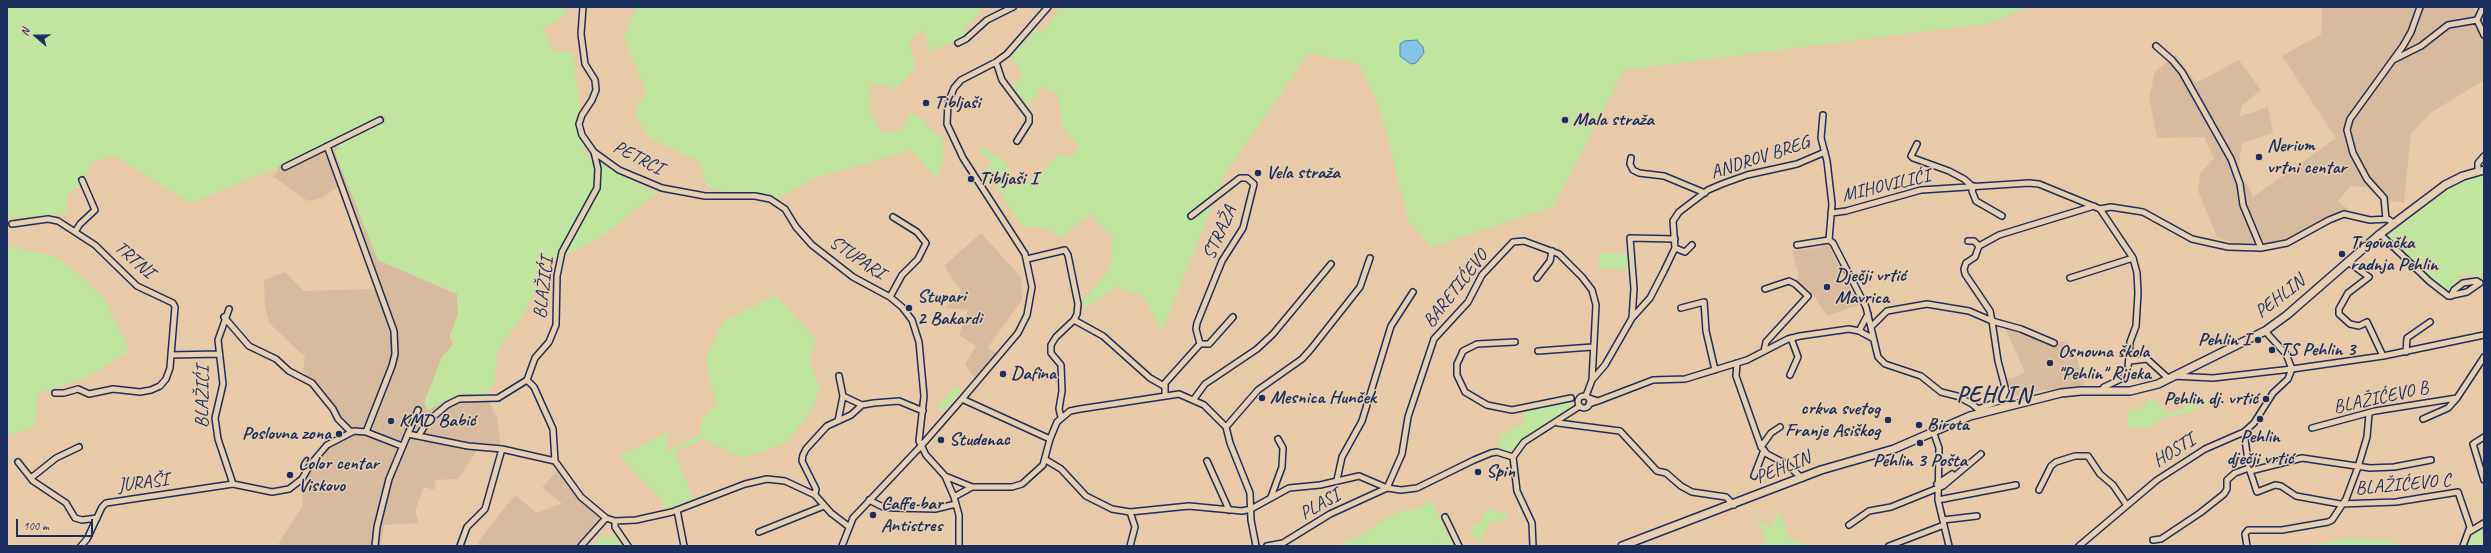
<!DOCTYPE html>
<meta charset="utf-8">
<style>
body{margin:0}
#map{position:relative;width:2491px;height:553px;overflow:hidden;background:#e8caa9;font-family:Caveat,sans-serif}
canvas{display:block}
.frame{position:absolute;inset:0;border:8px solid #1b2f5e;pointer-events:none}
.north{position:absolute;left:16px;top:16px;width:40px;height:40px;-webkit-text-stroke:3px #e8cfb0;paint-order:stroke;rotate:290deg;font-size:11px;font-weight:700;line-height:16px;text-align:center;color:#1b2f5e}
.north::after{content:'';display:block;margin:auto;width:14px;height:18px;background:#1b2f5e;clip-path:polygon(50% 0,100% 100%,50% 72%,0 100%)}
.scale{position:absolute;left:16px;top:519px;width:77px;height:18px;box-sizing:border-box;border:2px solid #1b2f5e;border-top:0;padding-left:5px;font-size:12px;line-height:14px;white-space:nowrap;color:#1b2f5e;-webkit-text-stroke:3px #e8cfb0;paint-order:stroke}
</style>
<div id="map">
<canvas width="2491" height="553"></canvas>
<div class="frame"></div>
<div class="north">N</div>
<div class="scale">100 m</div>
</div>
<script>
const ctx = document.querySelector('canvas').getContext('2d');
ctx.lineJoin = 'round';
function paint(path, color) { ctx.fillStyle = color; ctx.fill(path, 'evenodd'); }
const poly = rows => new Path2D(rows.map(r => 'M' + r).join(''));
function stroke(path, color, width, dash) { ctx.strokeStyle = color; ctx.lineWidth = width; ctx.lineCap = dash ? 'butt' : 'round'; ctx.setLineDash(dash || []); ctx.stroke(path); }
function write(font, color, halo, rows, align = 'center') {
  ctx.font = font + ' Caveat,sans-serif'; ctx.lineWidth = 3; ctx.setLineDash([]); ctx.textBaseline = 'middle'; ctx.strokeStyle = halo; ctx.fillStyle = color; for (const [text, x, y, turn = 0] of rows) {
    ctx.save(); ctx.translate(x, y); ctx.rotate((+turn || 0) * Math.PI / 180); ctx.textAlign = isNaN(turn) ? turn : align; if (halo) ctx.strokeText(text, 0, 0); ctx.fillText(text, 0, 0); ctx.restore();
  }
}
const built = poly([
 [2322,7,2473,7,2475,12,2484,12,2484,80,2432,112,2411,133,2404,203,2380,199,2366,187,2351,186,2338,201,2349,210,2324,218,2288,242,2254,246,2236,244,2217,237,2198,191,2200,173,2214,158,2204,137,2157,138,2149,97,2155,72,2176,55,2196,83,2239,60,2261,90,2242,105,2239,117,2268,107,2273,133,2242,143,2239,165,2243,182,2248,185,2253,197,2336,138,2282,56,2321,34],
 [381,115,385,116,385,121,343,141,336,155,378,260,457,294,458,313,450,336,453,345,442,357,427,410,462,393,485,395,497,417,501,446,480,446,458,479,436,480,434,490,424,487,415,511,419,523,384,525,381,546,277,546,302,507,304,481,312,465,322,452,341,439,342,426,315,388,306,380,305,373,303,372,305,357,269,323,265,306,264,280,285,272,304,291,375,289,339,186,322,198,308,201,272,176,278,171,278,167],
 [981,233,1021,277,1022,300,988,347,996,353,974,378,965,364,976,346,959,335,968,310,945,308,961,291,944,266],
 [1823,244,1829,246,1859,305,1827,316,1813,294,1795,280,1799,278,1793,251,1822,247],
 [2010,324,2054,342,2067,341,2076,354,2085,386,2038,391,2034,393,2034,396,2012,396,2006,384,2008,377,2011,379,2025,372,2004,326],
 [557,470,565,477,579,499,601,519,575,546,477,546,480,539,515,495,537,513,562,503,542,488]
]);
const green = poly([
 [7,7,567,7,565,15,543,29,554,52,573,52,585,155,656,193,597,240,547,263,525,312,498,350,494,384,485,395,462,393,427,410,424,403,442,357,453,345,450,336,458,313,457,294,378,260,336,155,335,151,343,141,385,122,385,116,381,115,278,167,191,203,113,155,90,163,86,180,67,195,66,214,7,218],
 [636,7,694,8,984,7,965,29,968,34,967,36,931,52,924,29,909,41,916,67,896,88,869,83,872,117,883,133,900,131,911,113,923,120,932,132,942,136,944,162,936,178,911,150,812,179,778,198,755,192,739,194,708,188,699,161,649,138,634,112,646,93,624,37],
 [1056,7,2027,7,1991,23,1624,70,1554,206,1431,247,1408,220,1381,112,1359,64,1309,53,1225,174,1162,331,1143,296,1116,287,1084,309,1083,300,1105,276,1112,258,1113,237,1090,214,1060,238,1051,229,1021,226,991,178,984,185,980,173,992,162,979,152,982,147,1007,162,1006,166,1020,185,1044,170,1059,153,1068,158,1080,147,1063,128,1057,94,1043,86,1028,106,1013,86,1022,75,1012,56,1035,30,1043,33,1059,10],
 [2484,174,2484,276,2461,274,2449,292,2446,291,2432,281,2385,237,2447,190,2463,181],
 [7,246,54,256,77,273,105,299,129,351,88,377,38,393,34,427,9,435,7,453],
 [1599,252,1629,254,1628,269,1598,268],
 [775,295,816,339,809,358,819,386,814,406,788,442,743,458,703,439,675,452,693,499,665,508,661,498,619,457,668,432,667,452,701,434,701,420,716,405,705,360,723,322],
 [956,386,961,392,944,411,937,407],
 [2148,399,2154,399,2166,413,2181,410,2188,402,2209,399,2208,403,2189,412,2164,417,2149,428,2127,427,2129,410,2144,408],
 [1565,403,1571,403,1572,409,1509,451,1502,451,1497,447,1502,434,1523,423,1524,412],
 [1431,500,1453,546,1438,546,1435,543,1428,546,1339,546,1355,536,1359,538,1375,526,1398,512,1420,508],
 [1494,509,1495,512,1506,513,1507,519,1492,521,1479,541,1471,533,1473,526,1480,523,1484,512],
 [1775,513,1781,514,1789,537,1804,546,1765,546,1766,542,1757,518,1769,528,1776,518],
 [2480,531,2484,532,2484,546,2467,546,2473,535],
 [600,536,617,537,618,546,591,546],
 [2350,538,2388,540,2405,546,2302,546]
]);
const water = poly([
 [1417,40,1423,47,1424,53,1416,63,1411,64,1400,56,1400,44,1404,41,1417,40]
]);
const minor = poly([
 [583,7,581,34,585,64,595,80,596,90,592,100,582,115,579,124,582,135,594,152,619,170,662,188,705,196,755,196,770,199,785,209,796,227,812,245,853,277,890,297,902,307,912,320,919,342,924,396,919,441,926,455,945,476,972,487,1012,487,1022,484,1043,465,1050,439,1057,422,1070,411,1080,409,1179,394,1204,405,1226,427],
 [2483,7,2477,20,2484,35],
 [958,43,966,39,987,20,1013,7],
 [2156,46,2172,60,2182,72,2231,159,2240,184,2243,205,2261,248],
 [2393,60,2421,46,2448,25,2477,20],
 [996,62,1002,80,1029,116,1029,122,1017,141],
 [1823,115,1821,138,1827,161,1832,204,1829,240,1833,243,1866,307,1878,357,1885,364,1921,376,1941,392,1957,396,1972,404,1978,409,1979,414],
 [1917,144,1911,156,1913,158,1949,171,1964,179,1972,186],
 [327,146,394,331,395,354,392,366,366,432],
 [1631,158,1630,164,1633,170,1639,173,1664,176,1705,193],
 [285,167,380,120],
 [2478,171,2478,163,2484,156],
 [82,180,95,210,80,224,75,232,95,245,137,286,173,303,175,307,171,355,218,354],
 [1974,186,1972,191,1976,201,2002,216],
 [2100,209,2133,258,2137,273,2138,293,2136,326,2130,342,2128,368,2123,378,2104,387,2101,391],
 [1831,213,1846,211,1921,190,2029,183,2039,184,2100,209,2111,207,2143,212,2192,239,2228,247,2261,248,2287,243,2329,220,2344,214,2370,220,2388,219,2394,224],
 [1191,216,1240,178,1247,178,1254,184,1243,228,1222,261,1197,323,1196,329,1200,344],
 [2386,219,2384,198,2367,179,2353,153,2347,130,2350,119,2403,46,2411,32,2420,7],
 [12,224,48,219,58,221,75,232],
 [2380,234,2429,281,2447,295,2448,296,2451,296,2453,295,2467,292,2480,283,2477,281,2463,283,2454,290,2451,296],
 [1968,241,1974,241,1979,246],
 [1797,245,1829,240],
 [1675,248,1685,252,1692,245],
 [1027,259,1065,250,1068,255,1078,304,1077,314,1074,320,1056,337,1051,345,1051,353,1061,365,1062,391,1059,409,1061,417],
 [2348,262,2369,277,2348,293,2339,309,2339,314,2350,324,2359,326,2367,322,2383,356],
 [1537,278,1550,261,1552,251],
 [2070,278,2133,258],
 [890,297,902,275,918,259,926,243,917,232,893,217],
 [1681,308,1704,302,1706,331,1715,370],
 [229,309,218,340,223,384,215,418,218,439,233,484],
 [224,317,249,346,276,359,289,371,312,383,333,409,338,419,351,432],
 [1632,318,1634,289,1630,238,1675,239],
 [1074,320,1103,336,1150,378,1164,386],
 [1871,327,1887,311,1927,304,1969,311,1992,321,1998,361,2006,391,2002,400,1978,409],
 [1859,331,1868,314],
 [1515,342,1477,344,1463,351,1457,364,1457,375,1465,392,1487,405,1512,410,1571,398],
 [2054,343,2021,329,1992,321,1990,311,1965,274,1964,269,1966,263,1975,257,1979,246,1999,235,2094,206],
 [1200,344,1209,344,1233,317],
 [1538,351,1592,347],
 [1764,351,1766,342,1808,296,1795,284,1789,281,1765,289],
 [2406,352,2407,338,2430,322],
 [2130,361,2147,359,2169,379],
 [1737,363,1736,376,1761,447,1767,454,1786,464,1802,478],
 [1790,375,1798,357,1791,338],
 [2173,376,2213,378,2292,369,2383,356,2484,335],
 [527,380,534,387,553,429,555,461,581,497,606,518,615,521,636,520,672,512,745,484,767,479,785,481,815,495,831,513,848,526],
 [1592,380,1605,365,1632,318,1650,298,1664,271,1675,248,1673,221,1679,212,1708,190,1722,184,1747,175,1797,164,1825,152],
 [55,393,64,393,78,389,89,394,113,389,140,392,151,390,160,386,166,379,170,368,171,355],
 [1165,395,1165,383,1200,344],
 [843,396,862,405],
 '1578 402a6 6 0 1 1 12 0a6 6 0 1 1-12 0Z',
 [1589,398,1598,401,1589,404],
 [962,399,1050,439],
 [1194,399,1205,384,1257,349,1273,334,1331,264],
 [1598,401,1653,380,1685,379,1747,360,1788,339,1800,336,1849,329,1859,331,1872,338],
 [2423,419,2448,408,2457,398],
 [838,421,843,396,839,376],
 [1558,423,1620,431,1657,471,1666,473,1681,486,1692,492,1726,497,1734,505],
 [1226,427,1258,390,1302,359,1311,349,1360,287,1370,258],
 [1226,427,1230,443,1250,493,1251,520,1256,546],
 [2312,428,2375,411,2457,398,2484,357],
 [1933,431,1939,448,1938,500,1949,546],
 [2244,432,2249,468,2257,492,2275,485,2281,486,2296,496,2340,504,2396,502,2458,492,2470,527,2463,546],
 [408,434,468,446,502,449,555,461],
 [419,435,427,422,447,405,459,399,498,398,527,380,535,358,549,342,556,325,557,276,562,252,597,188,598,169,594,152],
 [2484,437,2473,444,2484,480],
 [1761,447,1771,433,1780,427],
 [1513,457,1524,442,1580,406],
 [1046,460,1061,469,1086,496,1112,509,1130,512,1189,506,1242,511,1251,509,1289,488,1320,485,1359,476,1387,488,1401,490,1417,488,1474,460,1491,453,1497,452,1513,457,1517,491,1532,523,1533,546],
 [1207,461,1229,510],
 [18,462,33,481,66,503,75,518,82,520,97,518],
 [2250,471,2302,458,2370,468,2394,467,2431,460],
 [945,476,954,497,959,515,959,546],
 [1754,476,1764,450],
 [31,478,56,458,79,447],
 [1337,480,1342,457,1362,421,1391,326,1413,292],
 [1937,484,1952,474],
 [2039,490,2051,466,2056,462,2075,456,2088,456,2100,474,2113,485,2126,504],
 [815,495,816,489,802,461,803,455,806,449,827,426,851,415,862,405,874,403,899,401,923,411],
 [954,497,972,487],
 [1271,497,1282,467,1283,448,1278,439],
 [869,500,883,507,894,508,935,509,956,504],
 [1938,500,2016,485],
 [677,510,684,546],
 [1445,517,1459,546],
 [1943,520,1977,516],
 [615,521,615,527,628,546],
 [1849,525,1869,511,1891,507,1943,486,1981,454],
 [759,532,824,506],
 [2469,532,2484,523],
 [2153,540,2161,539,2200,513,2224,494,2227,489,2227,480,2235,473,2249,468],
 [81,546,87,539,102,507,106,503,233,484,272,492,289,489,302,479,310,465,327,445,354,431,366,432,402,446],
 [375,546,377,527,389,479,418,410],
 [460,546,467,527,485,509,502,449],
 [581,546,606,518],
 [842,546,853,518,921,446,962,399,1018,333,1027,315,1032,287,1025,254,963,158,947,124,948,103,954,88,961,80,996,62,1007,54,1048,7],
 [1130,546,1135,527,1130,512],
 [1267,546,1283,543,1330,514,1387,488,1402,454,1408,417,1434,339,1468,302,1482,275,1513,242,1524,241,1559,254,1582,277,1592,290,1596,305,1592,380,1586,396],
 [1889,546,1944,525],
 [2079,546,2157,480,2205,449,2244,432,2254,423,2273,393,2288,379,2292,369,2286,354,2265,331],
 [2247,546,2245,534,2248,530,2282,530,2328,522,2332,520,2346,499,2358,467,2367,437,2369,414]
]);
const major = poly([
 [1622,546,1821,470,1894,449,1970,416,2061,393,2081,391,2130,391,2158,384,2265,331,2287,315,2380,234,2445,185,2463,176,2484,170]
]);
const markers = [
 [926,103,4,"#1b2f5e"],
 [1565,120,4,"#1b2f5e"],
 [2259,157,4,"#1b2f5e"],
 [1258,173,4,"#1b2f5e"],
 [971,179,4,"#1b2f5e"],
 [2342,254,4,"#1b2f5e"],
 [1827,287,4,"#1b2f5e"],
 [909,308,4,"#1b2f5e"],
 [2258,340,4,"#1b2f5e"],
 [2272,350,4,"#1b2f5e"],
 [2050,363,4,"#1b2f5e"],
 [1003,374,4,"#1b2f5e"],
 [1262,398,4,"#1b2f5e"],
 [2266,399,4,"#1b2f5e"],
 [2260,419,4,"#1b2f5e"],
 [1888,420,4,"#1b2f5e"],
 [391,421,4,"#1b2f5e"],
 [1919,425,4,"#1b2f5e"],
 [339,434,4,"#1b2f5e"],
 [941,440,4,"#1b2f5e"],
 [1920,443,4,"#1b2f5e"],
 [1478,472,4,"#1b2f5e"],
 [290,475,4,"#1b2f5e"],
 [873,515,4,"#1b2f5e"]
];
const poiNames = [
 ["Tibljaši",934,103],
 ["Mala straža",1573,120],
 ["Nerium",2267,146],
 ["vrtni centar",2267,168],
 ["Vela straža",1266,173],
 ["Tibljaši I",979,179],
 ["Trgovačka",2350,243],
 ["radnja Pehlin",2350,265],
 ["Dječji vrtić",1835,276],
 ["Mavrica",1835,298],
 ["Stupari",917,297],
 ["2 Bakardi",917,319],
 ["Pehlin I",2250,340,"right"],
 ["TS Pehlin 3",2280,350],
 ["Osnovna škola",2058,352],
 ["\"Pehlin\" Rijeka",2058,374],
 ["Dafina",1011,374],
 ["Mesnica Hunček",1270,398],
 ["Pehlin dj. vrtić",2258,399,"right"],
 ["crkva svetog",1880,409,"right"],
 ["Franje Asiškog",1880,431,"right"],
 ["KMD Babić",399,421],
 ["Birota",1927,425],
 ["Poslovna zona",331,434,"right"],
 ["Pehlin",2260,437,"center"],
 ["dječji vrtić",2260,459,"center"],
 ["Studenac",949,440],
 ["Pehlin 3 Pošta",1920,461,"center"],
 ["Color centar",298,464],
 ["Viskovo",298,486],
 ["Spin",1486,472],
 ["Caffe bar",881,504],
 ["Antistres",881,526]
];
const streetNames = [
 ["PETRCI",638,158,27],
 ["ANDROV BREG",1760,158,-18],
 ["MIHOVILIĆI",1886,186,-13],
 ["STRAŽA",1220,233,-66],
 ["STUPARI",857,258,34],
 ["TRTNI",134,260,41],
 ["BLAŽIĆI",544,288,-83],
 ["BARETIĆEVO",1456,289,-52],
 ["PEHLIN",2280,297,-38],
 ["BLAŽIĆI",203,397,-89],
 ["BLAŽIĆEVO B",2381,398,-12],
 ["HOSTI",2174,451,-32],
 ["PEHLIN",1783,468,-22],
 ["JURAŠI",143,483,-7],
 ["BLAŽIĆEVO C",2403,485,-5],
 ["PLASI",1320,505,-30]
];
const districtNames = [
 ["PEHLIN",1994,396]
];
paint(built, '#d8bb9f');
paint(green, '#c0e59f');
paint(water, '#84c3e4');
stroke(water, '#5a88ae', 1);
stroke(minor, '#1b2f5e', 8);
stroke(major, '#1b2f5e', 10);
stroke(minor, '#e8cfb0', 5);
stroke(major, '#e8cfb0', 7);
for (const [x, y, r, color] of markers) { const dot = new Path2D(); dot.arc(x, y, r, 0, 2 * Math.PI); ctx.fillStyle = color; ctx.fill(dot); stroke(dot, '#e8cfb0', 1.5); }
write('bold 19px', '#1b2f5e', '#e8cfb0', poiNames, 'left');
write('19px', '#1b2f5e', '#e8cfb0', streetNames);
ctx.letterSpacing = '1px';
write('bold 23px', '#1b2f5e', '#e8cfb0', districtNames);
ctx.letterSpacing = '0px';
</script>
